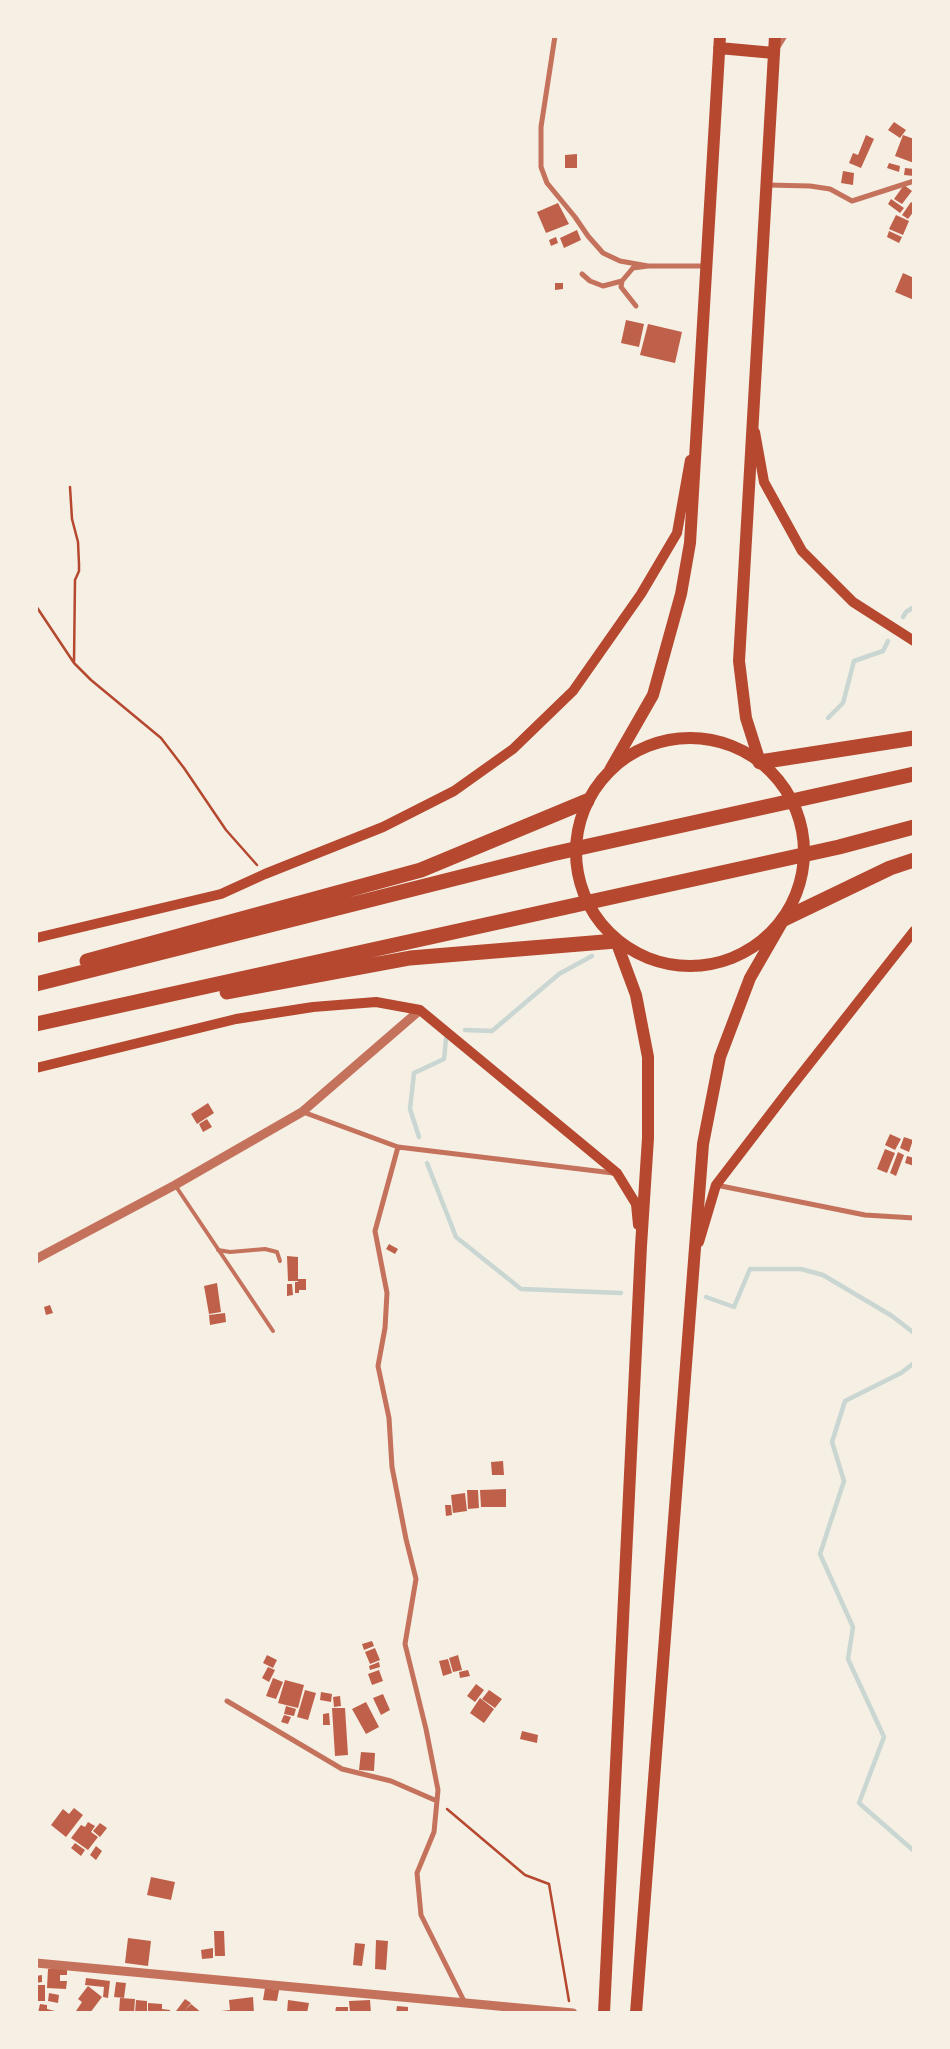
<!DOCTYPE html>
<style>
body{margin:0}
#map{position:relative;width:950px;height:2049px;overflow:hidden;background:#f6efe4;font-family:"Exo 2",sans-serif}
canvas{display:block}
.frame{position:absolute;inset:0;border:38px solid #f6efe4;pointer-events:none}
</style>
<div id="map">
<canvas width="950" height="2049"></canvas>
<div class="frame"></div>
</div>
<script>
const ctx = document.querySelector('canvas').getContext('2d');
ctx.lineJoin = 'round';
const poly = rows => new Path2D(rows.map(r => 'M' + r).join(''));
function stroke(path, color, width, dash) { ctx.strokeStyle = color; ctx.lineWidth = width; ctx.lineCap = dash ? 'butt' : 'round'; ctx.setLineDash(dash || []); ctx.stroke(path); }
function paint(path, color) { ctx.fillStyle = color; ctx.fill(path, 'evenodd'); }
const stream = poly([
 [903,617,906,612,914,607],
 [828,718,843,703,854,661,883,651,888,641],
 [465,1030,492,1031,559,974,592,956],
 [419,1137,410,1109,414,1073,444,1059,446,1039],
 [427,1163,456,1237,521,1289,621,1293],
 [706,1297,734,1307,750,1269,801,1269,823,1275,892,1316,914,1333],
 [914,1363,901,1373,845,1401,832,1442,844,1481,820,1554,853,1627,848,1659,884,1737,859,1803,914,1851]
]);
const building = poly([
 [894,122,906,130,900,138,888,130],
 [866,135,874,139,861,168,849,163,853,153,858,155],
 [903,135,914,139,914,163,895,156],
 [577,154,577,168,565,168,565,155],
 [889,163,900,166,899,172,887,168],
 [905,168,914,169,914,176,904,175],
 [843,171,854,173,853,185,841,183],
 [904,185,912,191,902,204,894,199],
 [891,199,904,208,900,213,888,204],
 [911,202,914,204,914,211,908,219,902,215],
 [558,203,569,224,546,233,537,212],
 [896,215,909,221,903,235,889,229],
 [577,230,581,240,564,248,560,238],
 [889,231,902,237,899,243,887,237],
 [556,237,558,243,551,246,549,240],
 [903,273,914,278,914,300,895,292],
 [555,283,563,283,563,289,555,290],
 [626,320,644,324,639,347,621,343],
 [648,324,682,332,675,363,640,355],
 [208,1103,214,1113,197,1124,191,1114],
 [207,1119,212,1127,203,1132,199,1124],
 [890,1134,901,1139,895,1150,885,1145],
 [904,1137,913,1140,909,1152,900,1148],
 [885,1149,895,1153,887,1173,877,1169],
 [898,1152,904,1155,896,1176,890,1173],
 [907,1156,914,1158,914,1166,905,1163],
 [389,1244,398,1249,395,1254,386,1249],
 [287,1256,298,1257,298,1281,288,1281],
 [298,1279,306,1279,306,1290,299,1290,299,1293,295,1293,295,1282,298,1282],
 [217,1283,221,1312,209,1314,204,1286],
 [287,1284,292,1284,293,1295,287,1296],
 [50,1305,53,1313,46,1315,44,1307],
 [225,1313,226,1322,210,1325,209,1315],
 [503,1461,504,1475,492,1475,491,1462],
 [506,1489,506,1507,481,1507,480,1490],
 [467,1490,478,1490,479,1508,468,1509],
 [465,1493,467,1511,453,1513,451,1495],
 [445,1505,451,1505,452,1515,446,1516],
 [372,1641,374,1646,364,1650,362,1644],
 [375,1648,380,1660,370,1664,365,1652],
 [267,1655,277,1660,273,1668,263,1663],
 [458,1655,462,1670,453,1672,449,1658],
 [448,1659,452,1673,443,1676,439,1661],
 [379,1662,380,1667,370,1670,369,1666],
 [268,1667,275,1670,269,1682,262,1678],
 [379,1670,383,1681,372,1685,368,1674],
 [468,1670,470,1676,460,1678,459,1672],
 [273,1678,283,1682,276,1699,266,1696],
 [285,1680,304,1685,298,1708,278,1703],
 [476,1684,484,1690,475,1702,467,1696],
 [305,1690,316,1693,308,1720,297,1717],
 [489,1690,502,1699,495,1708,482,1699],
 [321,1692,332,1694,331,1702,320,1700],
 [383,1694,390,1710,381,1715,373,1698],
 [340,1696,341,1706,334,1707,333,1697],
 [480,1698,494,1709,484,1723,470,1713],
 [366,1702,379,1727,366,1734,352,1709],
 [286,1706,296,1709,294,1716,284,1714],
 [332,1708,345,1708,348,1755,335,1756],
 [329,1713,330,1725,323,1725,323,1714],
 [284,1715,291,1717,288,1724,281,1722],
 [522,1731,538,1735,537,1743,520,1739],
 [361,1752,375,1753,374,1771,359,1770],
 [74,1808,83,1815,66,1837,51,1825,63,1809,69,1814],
 [88,1822,95,1826,91,1832,98,1837,88,1850,71,1838,81,1825,85,1827],
 [100,1823,107,1828,100,1837,93,1831],
 [75,1843,85,1850,81,1856,71,1848],
 [96,1846,102,1851,96,1860,90,1855],
 [151,1877,175,1882,171,1900,147,1895],
 [214,1931,224,1931,225,1956,215,1956],
 [128,1938,151,1941,148,1966,125,1963],
 [376,1940,388,1941,386,1970,375,1969],
 [355,1943,365,1944,362,1966,353,1965],
 [213,1948,213,1958,202,1959,201,1950],
 [48,1969,67,1969,67,1975,60,1975,60,1981,67,1981,66,1989,47,1988],
 [42,1975,42,1982,36,1983,36,1976],
 [86,1978,110,1981,108,1998,103,1997,104,1987,85,1985],
 [116,1982,126,1983,124,1998,114,1997],
 [36,1985,45,1985,45,2001,36,2001],
 [88,1986,102,1997,90,2013,78,2013,76,2011,82,2002,78,1999],
 [265,1988,279,1990,277,2001,263,2000],
 [49,1993,59,1995,58,2003,48,2001],
 [253,1997,254,2013,221,2013,221,2011,230,2010,229,2000],
 [120,1998,135,1999,134,2013,119,2013],
 [185,1999,191,2003,185,2010,191,2004,202,2013,178,2013,176,2011],
 [136,2000,147,2001,147,2013,135,2013],
 [288,2000,309,2003,307,2013,287,2013],
 [370,2000,371,2013,350,2013,349,2001],
 [148,2003,162,2004,162,2009,170,2010,170,2013,148,2013],
 [40,2004,47,2005,47,2009,63,2013,38,2013],
 [397,2006,408,2007,408,2013,396,2013],
 [336,2007,348,2007,348,2013,335,2013]
]);
const path = poly([
 [70,487,72,519,78,542,79,564,79,571,75,580,74,662],
 [36,606,74,663,91,680,161,738,184,768,226,830,257,865],
 [447,1809,525,1875,549,1884,569,2001]
]);
const service = poly([
 [175,1185,273,1331],
 [218,1250,230,1252,265,1249,277,1252,280,1261]
]);
const minor = poly([
 [555,36,541,127,541,167,547,183,575,217,588,236,603,253,620,261,648,266],
 [778,47,785,36],
 [767,185,810,186,830,189,852,201,914,181],
 [582,274,590,281,603,286,622,281],
 [636,306,621,287,622,281,633,268,648,266,705,266],
 [303,1112,398,1147,375,1231,387,1293,385,1328,378,1366,389,1418,392,1467,406,1539,416,1579,405,1644,426,1729,438,1790,434,1832,417,1873,421,1915,465,2003],
 [398,1147,613,1173],
 [716,1185,865,1215,914,1218],
 [227,1701,342,1769,391,1781,437,1801]
]);
const tertiary = poly([
 [36,1259,175,1185,302,1112,420,1010],
 [36,1963,573,2013]
]);
const secondary = poly([
 [755,432,764,482,802,551,853,602,914,641],
 [36,938,221,894,265,874,383,827,454,791,513,749,573,691,641,594,677,533,690,460],
 [36,1068,236,1019,313,1007,376,1002,420,1010,617,1173,636,1204,638,1225],
 [699,1242,716,1185,788,1091,914,931]
]);
const primary = poly([
 [719,48,774,53],
 '576 852a114 114 0 1 1 228 0a114 114 0 1 1-228 0Z',
 [760,762,746,718,739,661,775,36],
 [610,770,653,695,681,594,690,543,720,36],
 [604,2013,641,1246,648,1138,648,1057,636,995,616,941],
 [636,2013,703,1144,720,1057,750,978,784,919]
]);
const motorway = poly([
 [760,762,914,738],
 [784,919,890,868,914,860],
 [87,961,421,870,587,801],
 [36,984,552,854,914,774],
 [227,992,410,958,616,941],
 [36,1024,839,847,914,827]
]);
stroke(stream, '#c9d6d2', 4.5);
paint(building, '#bf614a');
stroke(path, '#b5482f', 2.5);
stroke(service, '#c5725c', 4);
stroke(minor, '#c5725c', 5);
stroke(tertiary, '#c5725c', 9);
stroke(secondary, '#b5482f', 10);
stroke(primary, '#b5482f', 12);
stroke(motorway, '#b5482f', 15);
</script>
